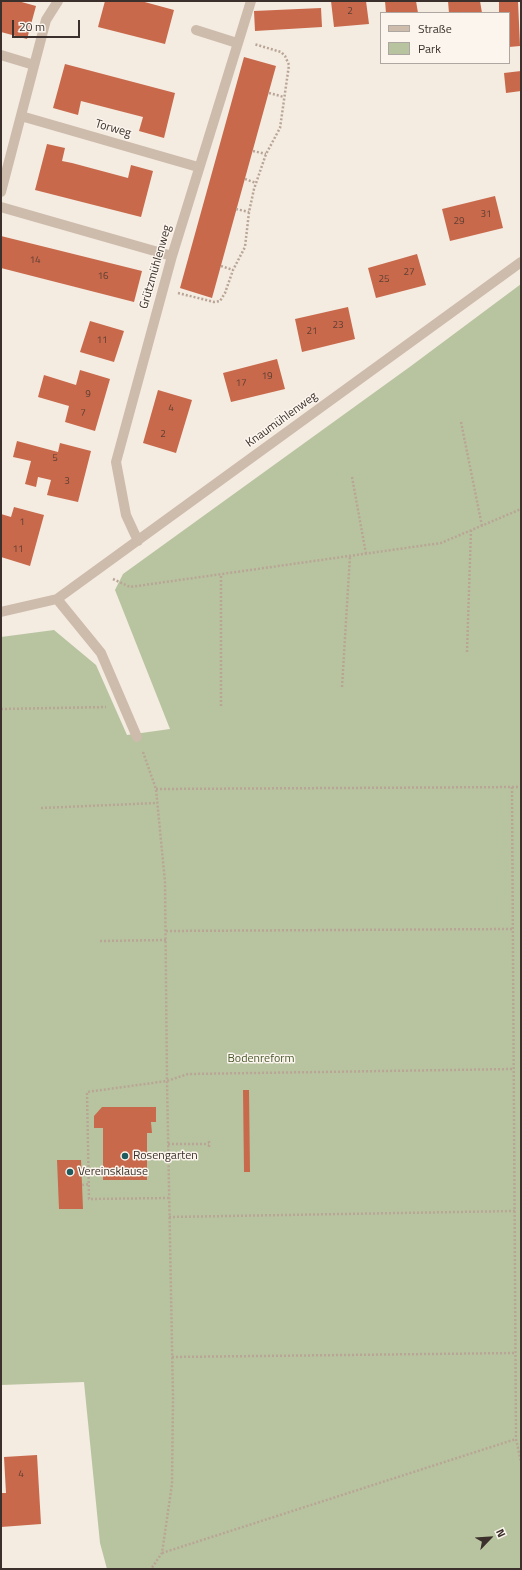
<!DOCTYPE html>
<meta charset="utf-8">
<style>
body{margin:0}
#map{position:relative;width:522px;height:1570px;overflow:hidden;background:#f4ebe1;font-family:"Titillium Web",sans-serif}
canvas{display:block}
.frame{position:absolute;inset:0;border:2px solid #3b302b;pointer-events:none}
.legend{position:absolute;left:380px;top:12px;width:130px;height:52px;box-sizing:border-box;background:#fbf5ee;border:1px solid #aea6a0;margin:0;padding:5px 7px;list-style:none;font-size:12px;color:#3b302b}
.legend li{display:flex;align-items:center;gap:8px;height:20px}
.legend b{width:20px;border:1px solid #aea6a0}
.north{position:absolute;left:470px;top:1518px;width:40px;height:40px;-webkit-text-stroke:3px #fbf5ee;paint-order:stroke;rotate:65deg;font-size:11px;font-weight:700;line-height:16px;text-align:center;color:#3b302b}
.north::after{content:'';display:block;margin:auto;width:14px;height:18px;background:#3b302b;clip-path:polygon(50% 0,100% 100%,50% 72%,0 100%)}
.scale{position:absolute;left:12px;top:20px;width:68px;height:18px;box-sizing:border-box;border:2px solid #3b302b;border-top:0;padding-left:5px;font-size:12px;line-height:14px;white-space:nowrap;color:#3b302b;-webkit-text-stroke:3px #fbf5ee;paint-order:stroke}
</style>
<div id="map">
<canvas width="522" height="1570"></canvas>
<div class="frame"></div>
<ul class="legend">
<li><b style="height:5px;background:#cdbbac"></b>Straße</li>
<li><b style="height:11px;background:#b8c4a0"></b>Park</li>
</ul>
<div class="north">N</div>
<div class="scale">20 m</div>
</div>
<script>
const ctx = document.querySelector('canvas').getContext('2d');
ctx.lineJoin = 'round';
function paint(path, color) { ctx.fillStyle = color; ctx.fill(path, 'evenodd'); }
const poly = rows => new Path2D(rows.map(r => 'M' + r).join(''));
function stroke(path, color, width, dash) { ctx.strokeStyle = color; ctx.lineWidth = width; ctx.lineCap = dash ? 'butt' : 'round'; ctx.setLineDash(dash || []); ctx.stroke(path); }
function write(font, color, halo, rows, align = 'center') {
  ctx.font = font + ' "Titillium Web",sans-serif'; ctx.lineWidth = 3; ctx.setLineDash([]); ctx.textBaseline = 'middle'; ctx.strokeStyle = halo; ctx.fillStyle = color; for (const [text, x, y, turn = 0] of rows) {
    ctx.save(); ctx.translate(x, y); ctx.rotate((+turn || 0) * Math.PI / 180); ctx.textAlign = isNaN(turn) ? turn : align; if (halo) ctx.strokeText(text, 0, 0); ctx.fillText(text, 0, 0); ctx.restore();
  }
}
const green = poly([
 [521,284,521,1569,107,1569,100,1543,84,1382,1,1385,1,637,54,630,96,665,127,735,170,729,115,590,123,574,411,366]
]);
const building = poly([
 [1,1,18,1,36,6,27,39,1,32],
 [105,1,141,1,174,10,165,44,98,27],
 [331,1,366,1,369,24,334,27],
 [385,1,416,1,418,13,386,13],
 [448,1,480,1,482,13,449,13],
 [499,1,518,1,520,46,509,47,509,13,499,13],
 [321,8,322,27,255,31,254,11],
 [244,57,276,66,212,298,180,288],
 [65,64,175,93,164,138,139,131,143,117,81,101,78,115,53,108],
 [521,71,521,91,506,93,504,73],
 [47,144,65,148,62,161,72,163,128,178,131,165,153,171,141,217,35,190],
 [495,196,503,228,450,241,442,209],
 [1,236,142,271,134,302,1,268],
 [417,254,426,285,376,298,368,268],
 [348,307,355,339,302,352,295,319],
 [90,321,124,331,114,362,80,352],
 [277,359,285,389,231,402,223,373],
 [80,370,110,379,95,431,65,422,69,406,38,397,44,375,76,385],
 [158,390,192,400,176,453,143,443],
 [17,441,58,452,60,443,91,451,78,502,47,495,51,480,38,477,36,487,25,484,31,461,13,457],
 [14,507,44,515,30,566,1,557,2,547,1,547,1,514,11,517],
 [243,1090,249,1090,250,1172,244,1172],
 [102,1107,156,1107,156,1122,151,1122,152,1133,147,1133,147,1180,103,1180,103,1128,94,1128,94,1116],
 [57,1160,81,1160,83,1209,59,1209],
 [37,1455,41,1524,1,1527,1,1493,6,1493,4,1457]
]);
const path = poly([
 [269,93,284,97],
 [253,151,266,154],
 [245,179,256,183],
 [236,209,249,212],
 [221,266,233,270],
 [178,293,214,302,220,301,225,293,233,270,245,247,249,212,254,189,266,154,280,128,289,65,285,56,281,52,254,44],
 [461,422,482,526],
 [352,477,366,554],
 [113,579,130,587,441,543,521,509],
 [467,652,471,530],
 [342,687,350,556],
 [221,706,221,574],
 [1,709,106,707],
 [143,752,156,789,165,882,167,1081,173,1398,172,1484,162,1553,151,1569],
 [512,787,516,1439,521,1462],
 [156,789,521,787],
 [41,808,157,803],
 [166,931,513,929],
 [100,941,166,940],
 [168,1144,209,1144],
 [209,1147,209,1141],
 [82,1185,89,1184],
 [169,1198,89,1199,87,1092,167,1081,188,1074,514,1069],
 [169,1217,515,1211],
 [172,1357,516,1353],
 [162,1553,516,1439]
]);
const lane = poly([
 [196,30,237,43]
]);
const street = poly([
 [1,55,34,65],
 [21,116,198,167],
 [1,192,46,20,58,1],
 [1,207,172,256],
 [138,541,126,515,116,462,172,256,251,1],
 [57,599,101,653,137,737],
 [1,612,57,599,521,262]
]);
const markers = [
 [125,1156,4,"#1f5a5e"],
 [70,1172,4,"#1f5a5e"]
];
const numberNames = [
 ["2",350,12],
 ["31",486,215],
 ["29",459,222],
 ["14",35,261],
 ["27",409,273],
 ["16",103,277],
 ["25",384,280],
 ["23",338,326],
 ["21",312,332],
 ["11",102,341],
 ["19",267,377],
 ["17",241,384],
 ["9",88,395],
 ["4",171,409],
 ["7",83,414],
 ["2",163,435],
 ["5",55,459],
 ["3",67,482],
 ["1",22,523],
 ["11",18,550],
 ["4",21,1475]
];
const streetNames = [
 ["Torweg",113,129,16],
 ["Grützmühlenweg",156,267,-74],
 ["Knaumühlenweg",282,420,-36]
];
const parkNames = [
 ["Bodenreform",261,1059]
];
const poiNames = [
 ["Rosengarten",133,1156],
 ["Vereinsklause",78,1172]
];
paint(green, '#b8c4a0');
paint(building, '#c8694b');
stroke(path, '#b9a596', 2.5, [2, 2]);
stroke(lane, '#cdbbac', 10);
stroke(street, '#cdbbac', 10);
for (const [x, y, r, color] of markers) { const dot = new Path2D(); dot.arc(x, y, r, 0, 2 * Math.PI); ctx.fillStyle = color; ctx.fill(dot); stroke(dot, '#fbf5ee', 1.5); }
write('10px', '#5e3e33', null, numberNames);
write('12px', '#3b302b', '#fbf5ee', streetNames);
write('12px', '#4a5a2e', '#fbf5ee', parkNames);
write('12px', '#3b302b', '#fbf5ee', poiNames, 'left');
</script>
